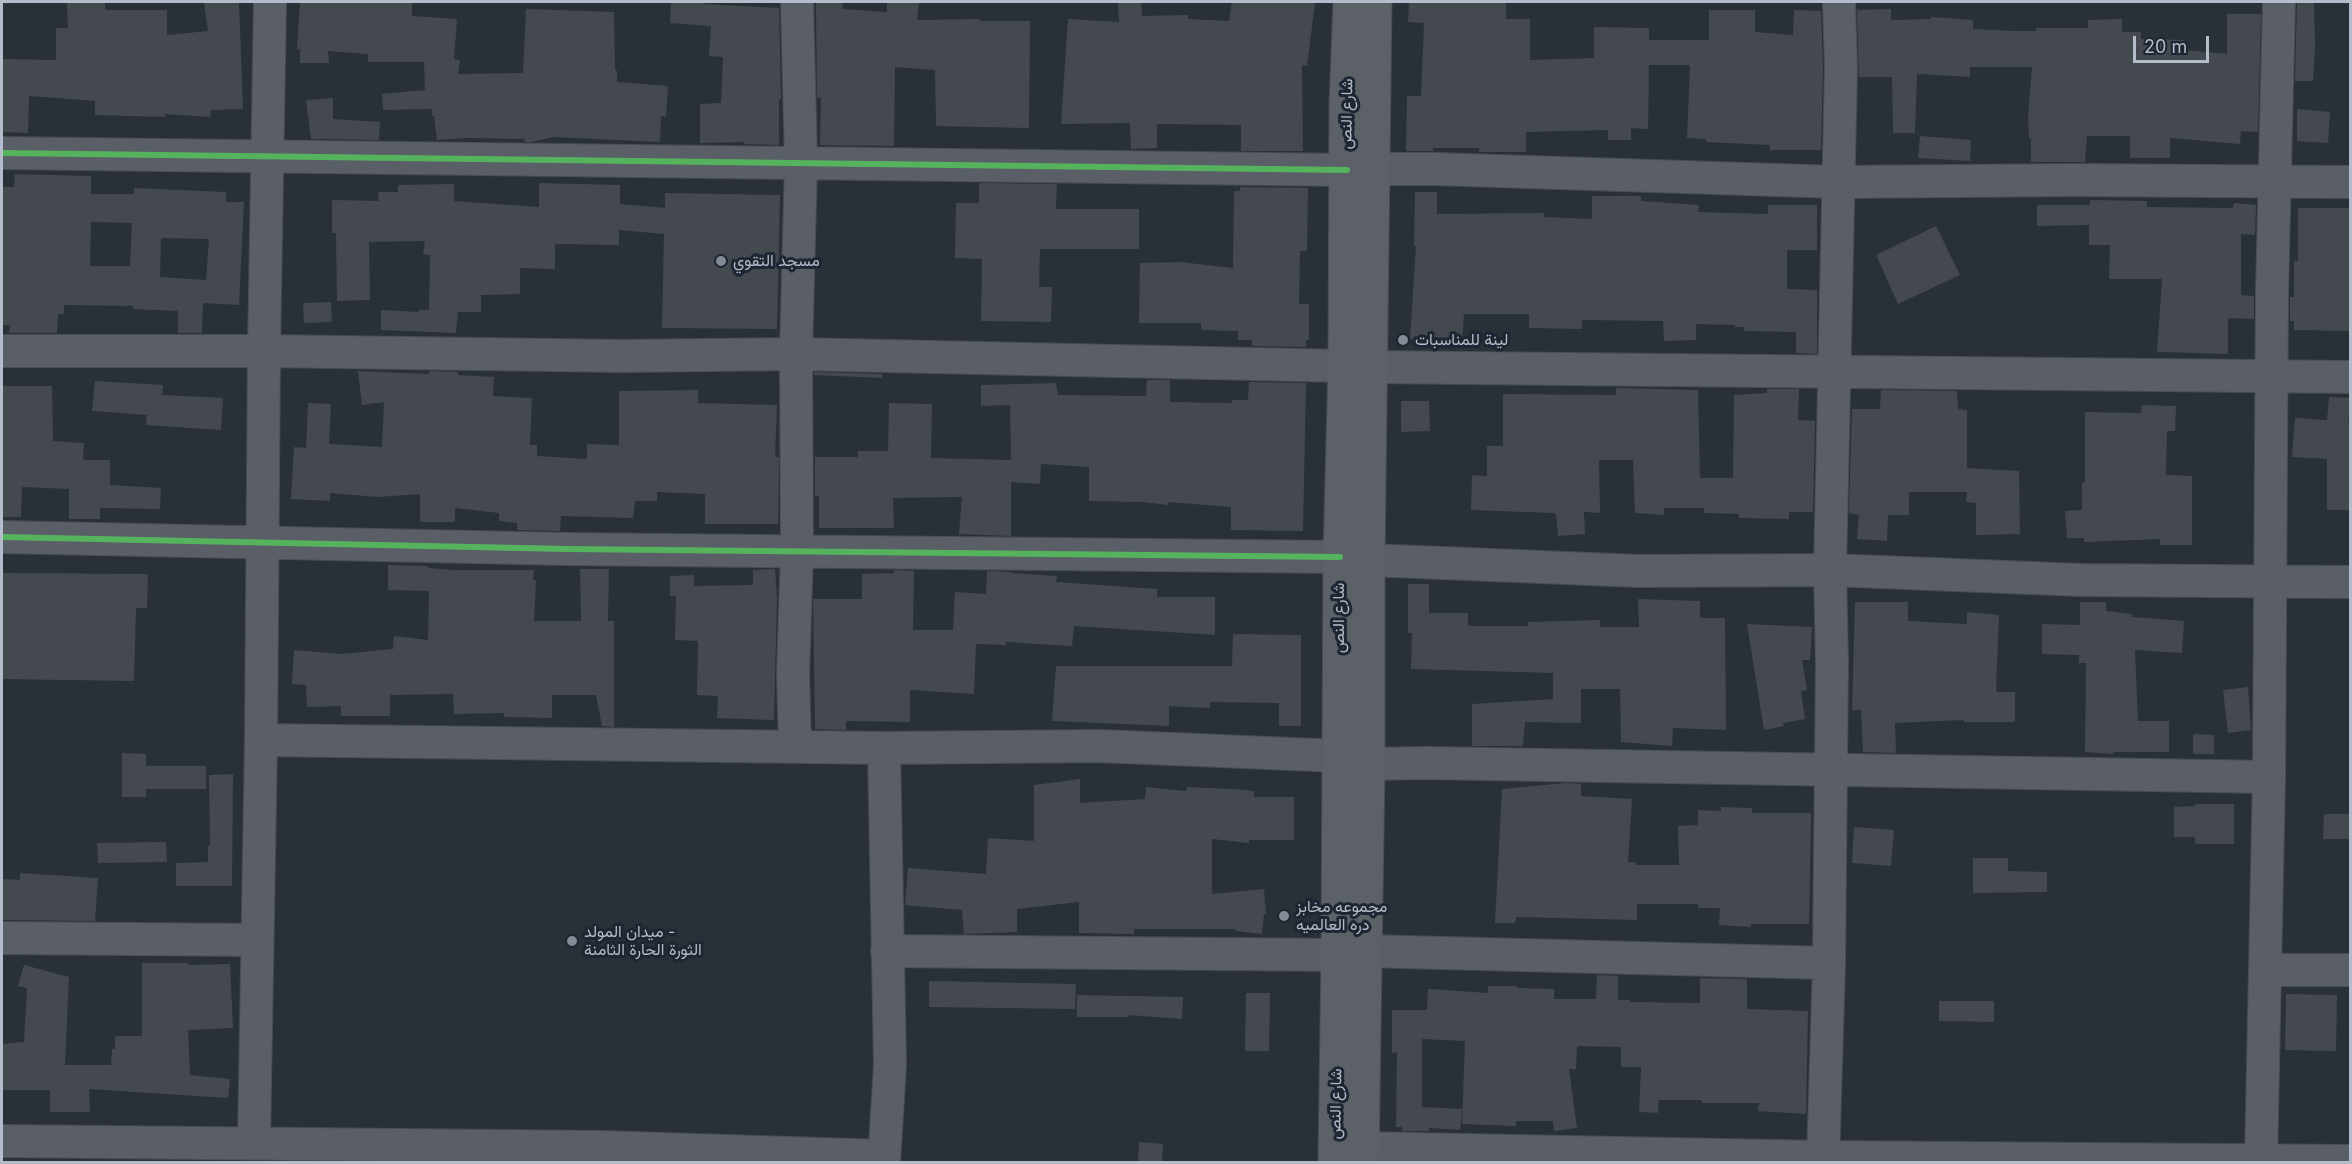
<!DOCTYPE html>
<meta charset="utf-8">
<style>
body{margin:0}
#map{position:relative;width:2352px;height:1164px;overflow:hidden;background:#2a3038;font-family:Inter,sans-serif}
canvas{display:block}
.frame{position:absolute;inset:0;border:3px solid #b4bcc9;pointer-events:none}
.scale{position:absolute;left:2133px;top:36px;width:76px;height:27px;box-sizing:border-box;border:3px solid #b4bcc9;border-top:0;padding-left:8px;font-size:18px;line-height:21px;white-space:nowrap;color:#b4bcc9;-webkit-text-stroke:4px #1d2633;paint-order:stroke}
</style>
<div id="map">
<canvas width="2352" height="1164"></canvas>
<div class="frame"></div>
<div class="scale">20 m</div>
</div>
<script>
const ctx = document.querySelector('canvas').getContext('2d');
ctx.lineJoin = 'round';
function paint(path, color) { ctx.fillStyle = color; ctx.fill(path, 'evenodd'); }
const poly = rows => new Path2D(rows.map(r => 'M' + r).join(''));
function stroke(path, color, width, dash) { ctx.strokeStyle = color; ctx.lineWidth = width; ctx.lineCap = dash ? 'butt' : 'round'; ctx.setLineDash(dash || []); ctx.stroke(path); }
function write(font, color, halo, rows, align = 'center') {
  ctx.font = font + ' Inter,Vazirmatn,sans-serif'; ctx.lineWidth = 6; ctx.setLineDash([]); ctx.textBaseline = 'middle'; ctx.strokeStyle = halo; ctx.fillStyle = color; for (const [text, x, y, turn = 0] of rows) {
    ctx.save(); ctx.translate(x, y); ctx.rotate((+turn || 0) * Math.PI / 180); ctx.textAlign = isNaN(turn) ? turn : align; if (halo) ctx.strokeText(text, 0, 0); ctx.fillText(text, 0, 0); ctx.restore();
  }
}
const building = poly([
 [67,2,105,2,105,10,167,10,167,35,208,31,204,2,239,2,243,109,211,110,210,117,165,114,165,117,95,115,95,101,29,96,28,133,2,132,2,59,56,60,56,28,68,28],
 [300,2,412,2,412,16,457,19,454,59,460,60,458,74,523,73,526,9,614,12,615,70,617,71,617,82,668,86,666,117,661,116,660,142,553,137,532,142,525,142,524,139,469,138,437,140,434,116,432,116,432,109,383,110,382,94,425,90,424,62,368,62,368,54,328,51,329,63,300,63,300,49,297,49],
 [671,2,704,2,704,4,779,8,781,99,779,99,779,145,744,144,744,142,700,143,700,104,721,103,723,57,709,56,711,26,670,23],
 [816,2,843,2,842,9,887,12,887,2,919,2,917,20,980,19,980,21,1030,21,1029,128,936,126,935,70,895,67,894,146,820,145,821,98,817,98],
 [1141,2,1142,16,1188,15,1188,19,1229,21,1232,2,1315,2,1307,66,1302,65,1303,151,1241,151,1241,125,1157,124,1157,148,1131,149,1130,123,1061,124,1068,19,1119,22,1118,3],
 [1409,2,1506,2,1506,19,1530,19,1530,60,1594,58,1594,27,1649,28,1649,40,1709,40,1709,10,1755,10,1755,32,1793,35,1794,10,1821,11,1823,68,1821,150,1770,150,1770,145,1706,142,1706,139,1687,138,1690,65,1649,65,1648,129,1631,128,1631,140,1608,140,1608,130,1526,132,1526,152,1479,152,1479,148,1433,148,1433,151,1406,151,1407,96,1421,96,1424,23,1408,22],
 [2297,2,2314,2,2315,46,2313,81,2295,81],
 [1891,9,1891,20,1931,19,1931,17,1973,20,1973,29,2016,31,2036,31,2036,28,2088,28,2088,20,2122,19,2122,32,2141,32,2141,39,2184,40,2184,50,2227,54,2227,14,2261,14,2258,132,2241,131,2240,144,2170,138,2170,158,2130,158,2130,136,2087,136,2085,162,2031,162,2031,138,2029,138,2028,117,2032,67,1970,67,1970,77,1917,74,1915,133,1893,133,1892,77,1859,77,1857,10],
 [333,98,333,119,380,122,379,140,311,139,306,100],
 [2297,109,2330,112,2328,143,2297,141],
 [1920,136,1971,140,1970,161,1918,158],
 [15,174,91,176,91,194,134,194,134,188,226,192,226,202,244,202,239,305,203,303,202,333,178,333,178,311,133,309,133,306,64,305,64,314,58,314,57,333,9,333,10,325,2,325,2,187,14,187],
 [91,222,132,223,130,266,90,266],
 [161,238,209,239,206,280,160,277],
 [539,183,620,185,620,204,665,208,665,193,780,195,777,329,662,328,664,234,619,230,619,245,555,244,555,269,520,268,520,294,481,295,481,312,458,312,456,333,381,330,381,310,419,312,419,310,429,310,430,255,423,254,425,241,369,242,370,300,337,301,336,233,332,233,332,200,379,201,378,192,398,192,398,185,454,184,454,201,539,207],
 [979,183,1057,184,1056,209,1139,209,1139,249,1040,249,1039,287,1052,287,1051,322,981,321,982,259,955,258,956,203,979,203],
 [1240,187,1308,188,1307,251,1300,251,1299,304,1309,304,1309,340,1306,340,1306,347,1252,346,1252,340,1238,340,1238,331,1201,330,1201,323,1139,323,1140,263,1180,262,1233,268,1234,191,1240,191],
 [1415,192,1437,192,1437,214,1544,213,1544,217,1592,219,1592,196,1641,196,1641,201,1699,205,1698,212,1768,214,1768,205,1817,205,1817,250,1787,250,1787,289,1817,290,1817,354,1796,353,1796,332,1744,331,1744,327,1735,327,1735,325,1696,324,1696,340,1664,341,1663,321,1582,320,1582,329,1529,328,1529,314,1464,314,1462,343,1410,339,1416,246,1414,246],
 [2090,200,2147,201,2147,207,2233,208,2234,203,2256,205,2255,235,2241,234,2241,295,2254,296,2254,319,2228,318,2228,354,2157,352,2162,279,2109,279,2110,245,2089,245,2089,225,2037,226,2037,205,2090,205],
 [2298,208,2350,208,2350,331,2294,330,2294,321,2290,321,2290,297,2294,297,2294,261,2298,261],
 [1936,226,1960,275,1898,304,1876,255],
 [331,302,332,322,304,323,303,303],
 [358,371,429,374,429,371,458,372,458,375,494,377,493,396,532,398,530,445,537,445,537,456,587,459,587,444,619,445,619,391,698,390,698,403,777,405,775,457,779,457,778,524,705,524,705,494,657,492,657,501,635,501,633,518,561,516,560,531,517,530,517,523,499,521,499,513,455,508,455,522,420,522,420,494,378,497,330,493,330,501,291,499,294,447,306,448,308,403,331,404,329,444,382,447,384,402,362,405],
 [814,372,882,374,882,378,814,375],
 [1147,380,1170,380,1170,402,1232,403,1232,400,1248,400,1249,382,1306,383,1303,531,1231,530,1231,507,1168,502,1168,505,1142,502,1089,501,1089,467,1041,464,1040,484,1011,482,1011,536,959,534,962,497,893,498,894,528,819,528,819,496,815,496,815,457,858,457,858,451,888,451,889,403,932,404,931,458,1011,460,1010,405,981,406,981,385,1056,383,1058,395,1146,396],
 [95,381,163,385,162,395,223,398,221,430,146,425,147,415,92,411],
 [2,386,52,386,53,441,84,443,83,460,110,460,110,485,161,488,160,509,100,508,100,519,69,519,69,489,22,487,21,517,2,517],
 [1616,388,1698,390,1700,478,1733,478,1734,395,1767,393,1767,389,1799,389,1798,420,1815,421,1813,512,1789,512,1789,519,1739,518,1739,514,1704,513,1704,508,1664,508,1664,515,1635,513,1633,460,1599,460,1600,513,1584,512,1585,534,1558,536,1556,515,1554,513,1471,510,1472,475,1487,476,1487,446,1503,446,1503,394,1616,395],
 [1881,390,1957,391,1958,409,1967,410,1967,468,2019,471,2020,534,1976,535,1976,503,1966,502,1967,492,1909,492,1909,515,1888,515,1887,541,1857,539,1859,515,1849,513,1852,409,1880,409],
 [2329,397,2350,398,2348,422,2350,422,2350,510,2327,510,2327,459,2292,457,2295,418,2327,420],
 [1401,401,1429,401,1430,431,1401,432],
 [2142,405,2176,406,2175,431,2167,431,2166,475,2192,476,2192,545,2160,545,2160,539,2084,542,2084,538,2067,538,2065,511,2082,510,2082,483,2085,483,2085,412,2141,413],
 [388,565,428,566,428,568,453,570,534,570,533,580,536,580,534,621,581,621,580,569,609,569,608,621,614,621,614,727,602,726,596,695,552,695,552,718,504,717,504,713,454,714,453,694,390,695,390,716,341,716,341,706,307,707,306,685,292,684,294,650,343,654,393,649,394,636,428,640,429,591,388,590],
 [775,569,777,599,774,720,717,718,718,696,697,695,698,641,675,640,676,596,670,596,670,576,694,575,694,586,753,585,753,570],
 [894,570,914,571,913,630,953,630,955,592,986,594,987,571,1011,572,1011,573,1057,576,1056,582,1157,589,1157,597,1215,597,1215,635,1074,626,1072,646,1006,642,1006,645,976,644,974,694,910,690,910,722,846,721,846,730,815,729,813,599,862,599,862,574,894,573],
 [2,573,148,574,147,608,136,608,134,681,2,679],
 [1408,584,1429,584,1429,613,1468,613,1468,626,1528,626,1528,622,1600,620,1600,627,1639,627,1638,599,1700,601,1700,618,1725,618,1726,730,1673,728,1672,746,1621,742,1620,689,1581,689,1581,723,1525,722,1523,746,1472,746,1472,704,1553,699,1553,673,1411,669,1412,633,1408,633],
 [1855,602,1908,602,1908,621,1967,624,1967,612,1999,615,1996,689,1997,692,2015,692,2015,722,1964,722,1964,720,1895,723,1896,753,1863,752,1861,710,1852,710],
 [2080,602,2106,602,2106,611,2132,614,2132,617,2184,621,2182,653,2135,650,2138,721,2169,721,2169,752,2113,752,2113,754,2085,752,2086,663,2079,663,2079,655,2042,654,2042,624,2080,625],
 [1747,624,1812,627,1810,660,1802,660,1807,690,1801,691,1805,719,1783,723,1784,726,1764,730],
 [1233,634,1301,635,1301,726,1279,726,1279,703,1210,702,1210,708,1169,706,1169,726,1052,721,1056,666,1232,666],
 [2248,687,2251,730,2228,733,2223,690],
 [2193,734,2214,735,2214,754,2193,754],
 [122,753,146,754,146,766,206,766,206,789,146,789,146,797,122,797],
 [233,774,232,886,176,886,176,863,208,862,208,846,210,846,209,775],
 [1080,779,1080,803,1145,799,1146,787,1186,791,1187,787,1232,789,1254,791,1254,797,1294,797,1294,840,1249,840,1249,843,1212,839,1212,894,1264,889,1266,914,1264,914,1262,934,1236,931,1236,929,1134,929,1134,934,1079,933,1079,902,1017,909,1017,932,964,934,962,910,905,905,908,868,986,874,988,838,1034,841,1034,785],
 [1566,783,1581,784,1581,796,1632,799,1628,862,1636,862,1636,865,1679,865,1678,826,1698,825,1698,810,1721,811,1721,807,1752,808,1752,813,1811,813,1809,924,1751,924,1751,927,1719,925,1720,908,1698,908,1698,904,1637,904,1637,920,1516,917,1515,923,1495,923,1502,789],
 [2195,804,2234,804,2234,844,2195,844,2195,837,2174,837,2174,807,2195,806],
 [2324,814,2350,814,2350,839,2323,839],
 [1854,827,1894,830,1891,866,1852,863],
 [166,842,167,862,98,863,97,843],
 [1973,858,2008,858,2008,871,2047,872,2047,892,1973,893],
 [20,873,98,878,95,921,2,920,2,879,20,880],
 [142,963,188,963,188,965,230,964,233,1028,188,1030,190,1075,230,1079,228,1098,89,1089,90,1112,50,1112,50,1090,2,1090,2,1044,24,1042,27,988,18,986,24,965,69,977,65,1065,111,1065,112,1049,115,1049,115,1036,142,1036],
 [1597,975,1618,976,1618,1000,1630,1000,1630,1002,1700,1003,1700,978,1747,979,1747,1009,1808,1011,1806,1114,1758,1111,1759,1103,1702,1103,1702,1100,1659,1100,1658,1113,1639,1112,1641,1067,1621,1067,1621,1047,1577,1046,1576,1069,1569,1069,1577,1128,1554,1131,1553,1121,1516,1121,1516,1126,1462,1124,1465,1041,1422,1039,1422,1107,1462,1109,1460,1130,1429,1128,1429,1131,1402,1131,1402,1127,1396,1127,1397,1052,1392,1053,1392,1010,1427,1010,1428,989,1488,993,1488,986,1517,986,1517,988,1554,989,1554,999,1596,999],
 [929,981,1076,984,1075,1009,929,1007],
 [1246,993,1270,993,1269,1051,1245,1051],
 [2286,994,2337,995,2336,1051,2285,1050],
 [1077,995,1183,997,1182,1019,1129,1015,1129,1017,1077,1017],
 [1939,1001,1994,1001,1994,1022,1939,1021],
 [1139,1142,1163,1144,1162,1162,1138,1162]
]);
const minor = poly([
 [2,153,1347,170],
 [1374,169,1435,169,1839,182,2074,180,2350,182],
 [2,351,264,351,621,356,796,354,1345,366],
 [1371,367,2350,377],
 [2,537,567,549,1340,557],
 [1368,560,1639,571,1830,570,2081,580,2350,582],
 [261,740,884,748,1100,746,1340,756],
 [795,745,793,674,797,552,796,354,801,162,797,2],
 [884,748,890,1065,884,1162],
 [1368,764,1426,763,2269,777],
 [2,938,256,940],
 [887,951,1338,955],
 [1366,951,1829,963],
 [2265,970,2350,970],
 [2,1141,600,1147,884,1156],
 [254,1142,261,740,264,351,270,2],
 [1362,1148,1823,1157,2350,1161],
 [1823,1162,1829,963,1832,663,1830,570,1841,68,1839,2],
 [2261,1162,2269,777,2272,292,2279,2]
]);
const major = poly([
 [1335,1162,1338,955,1340,557,1345,366,1346,105,1350,2],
 [1362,1162,1368,764,1368,560,1375,2]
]);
const cycleway = poly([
 [2,153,1347,170],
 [2,537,567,549,1340,557]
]);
const markers = [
 [721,261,6,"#848b96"],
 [1403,340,6,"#848b96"],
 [1284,916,6,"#848b96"],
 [572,941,6,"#848b96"]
];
const streetNames = [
 ["شارع النص",1347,114,-89],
 ["شارع النص",1339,618,-90],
 ["شارع النص",1336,1104,-89]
];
const poiNames = [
 ["مسجد التقوي",733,261],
 ["لينة للمناسبات",1415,340],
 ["مجموعه مخابز",1296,907],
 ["دره العالميه",1296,925],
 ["ميدان المولد -",584,932],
 ["الثورة الحارة الثامنة",584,950]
];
paint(building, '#444950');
stroke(minor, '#484c53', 34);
stroke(major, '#484c55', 35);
stroke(minor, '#5a5e66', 32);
stroke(major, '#5c6168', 33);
stroke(cycleway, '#56b35d', 6);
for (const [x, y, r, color] of markers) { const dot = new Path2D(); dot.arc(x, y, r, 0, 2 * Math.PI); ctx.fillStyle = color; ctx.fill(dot); stroke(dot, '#1d2633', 2); }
write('16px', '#b4bcc9', '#1d2633', streetNames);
write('16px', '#b4bcc9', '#1d2633', poiNames, 'left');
</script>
